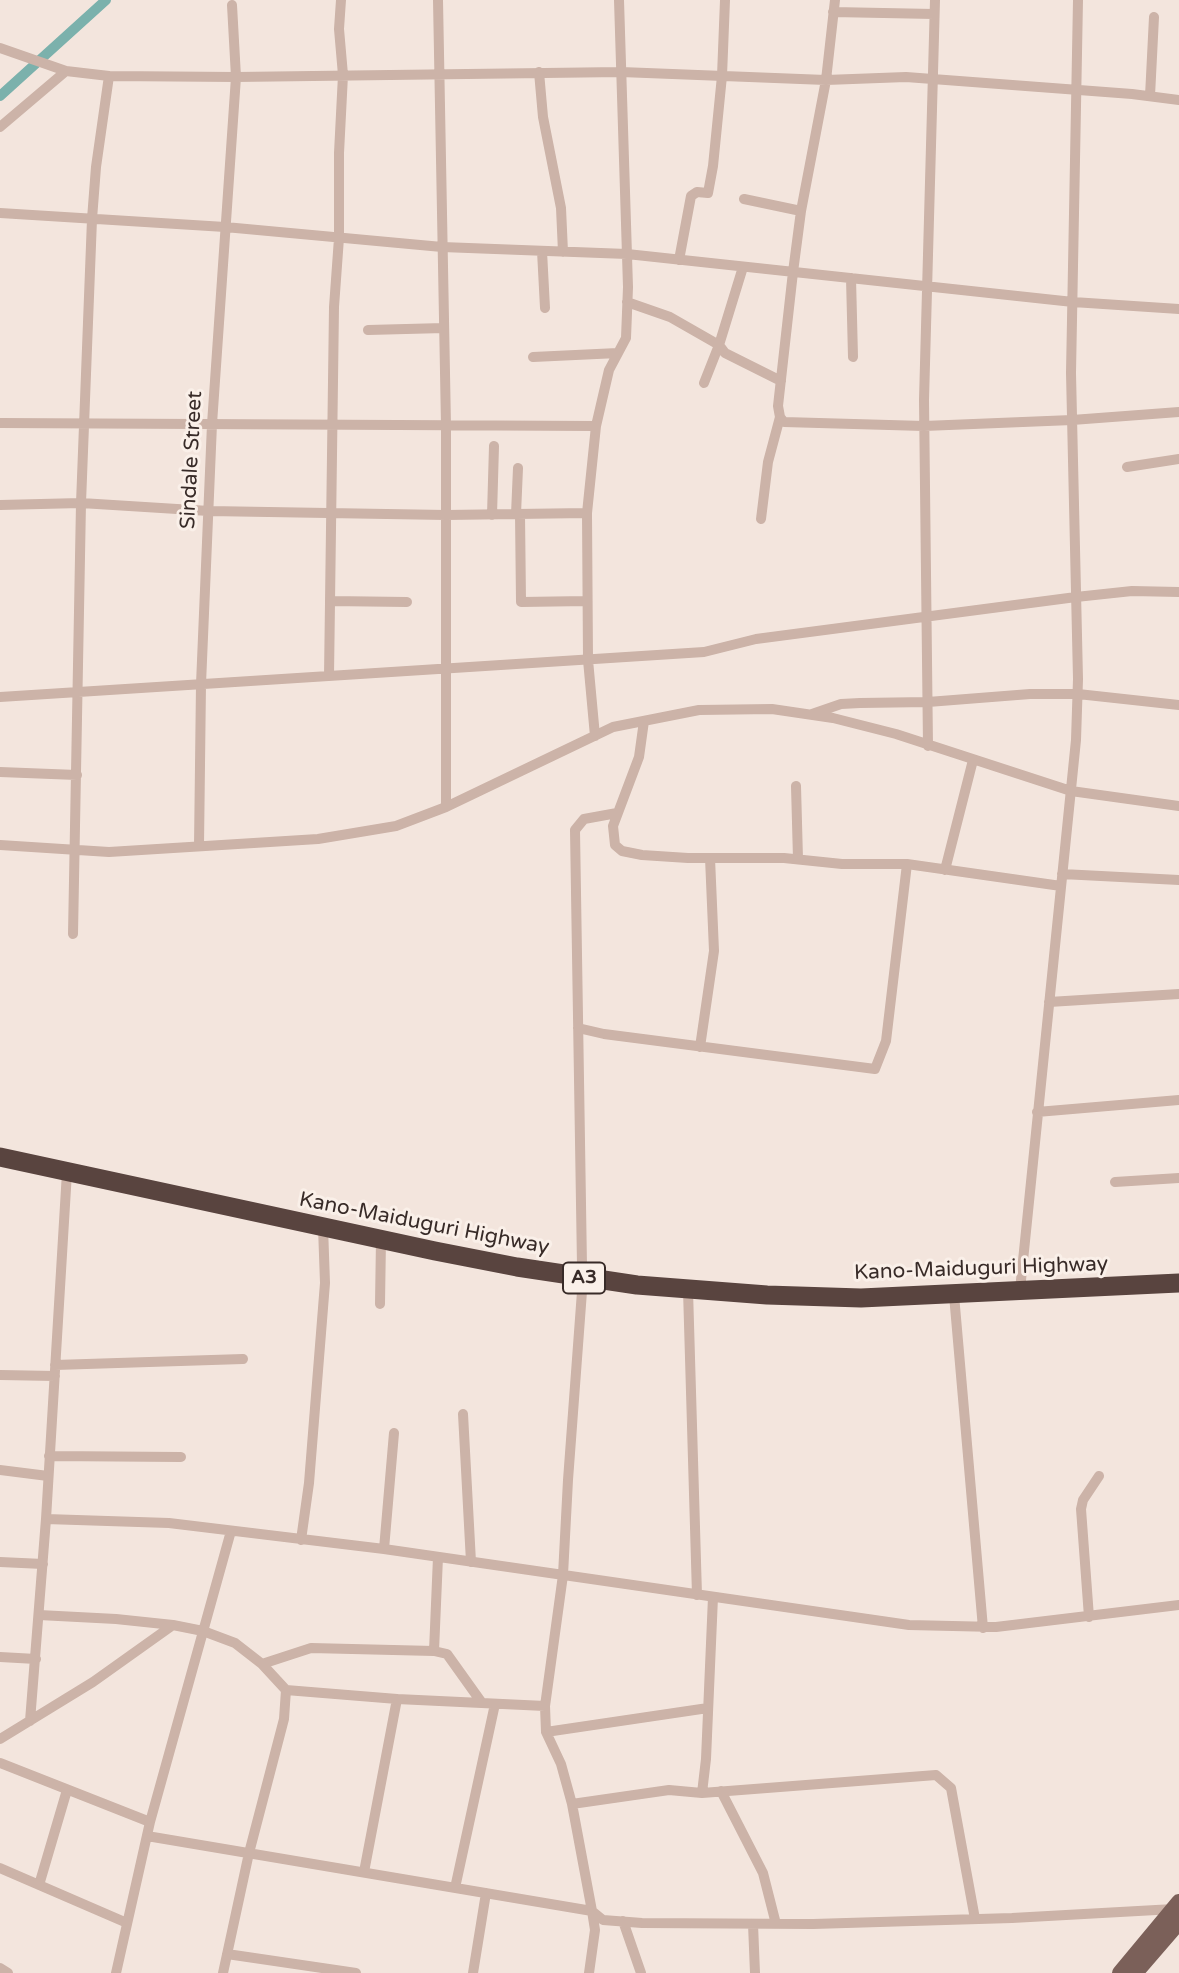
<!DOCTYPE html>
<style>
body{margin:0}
canvas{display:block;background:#f3e5dd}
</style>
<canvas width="1179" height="1973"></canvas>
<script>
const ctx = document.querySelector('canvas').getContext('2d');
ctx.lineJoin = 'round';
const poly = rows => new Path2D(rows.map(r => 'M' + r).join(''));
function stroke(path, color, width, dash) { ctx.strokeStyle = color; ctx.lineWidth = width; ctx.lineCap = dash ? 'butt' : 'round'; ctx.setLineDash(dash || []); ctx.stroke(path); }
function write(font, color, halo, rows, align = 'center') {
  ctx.font = font + ' "Varela Round",sans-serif'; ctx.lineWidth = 6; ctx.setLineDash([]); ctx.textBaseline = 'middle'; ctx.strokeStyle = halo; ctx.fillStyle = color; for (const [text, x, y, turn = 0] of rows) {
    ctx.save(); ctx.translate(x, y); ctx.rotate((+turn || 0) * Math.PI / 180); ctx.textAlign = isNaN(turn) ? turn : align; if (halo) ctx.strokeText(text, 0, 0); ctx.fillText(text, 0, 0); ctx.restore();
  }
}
const canal = poly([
 [0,96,106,0]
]);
const street = poly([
 [438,0,446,425,446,807],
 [835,0,826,80,801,211,793,272,778,406,780,417,784,422,924,426,1072,420,1179,412],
 [833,12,934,14],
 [0,48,66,71,109,76,236,77,621,72,826,80,906,77,1132,94,1179,100],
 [539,72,543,117,561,208,563,252],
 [1150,96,1154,17],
 [0,127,66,71],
 [744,199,801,211],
 [0,213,225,227,442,247,627,254,1073,302,1179,309],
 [542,251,545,308],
 [679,260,691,196,697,192,708,193,713,166,722,76,725,0],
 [851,278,853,357],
 [627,302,670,317,719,345,725,353,781,381],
 [368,330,444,328],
 [533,357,618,353],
 [704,383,719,345,743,267],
 [0,423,596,426],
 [1127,467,1179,459],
 [0,505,81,503,209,511,446,515,587,513],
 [516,514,518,468],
 [520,514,521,602,587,601],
 [492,515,494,446],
 [761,519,768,462,780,417],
 [330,601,407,602],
 [329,676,334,307,339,238,339,153,343,75,339,29,341,0],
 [0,697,704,652,756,639,1076,597,1132,591,1179,592],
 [812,714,841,704,860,703,928,702,1030,694,1078,694,1179,705],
 [644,721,639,757,613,826,615,845,622,851,642,855,688,858,784,858,842,864,907,864,1061,886],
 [595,736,588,660,587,513,596,426,609,370,626,338,628,287,619,0],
 [928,746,924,400,935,0],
 [0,772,77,775],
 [796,786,798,859],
 [0,845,109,852,318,839,396,826,446,807,613,727,699,710,772,709,833,718,896,734,1071,791,1179,806],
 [199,846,201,684,212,424,236,77,232,5],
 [945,870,973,760],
 [1062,874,1179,880],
 [73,934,81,503,92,219,96,167,109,76],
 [1049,1002,1179,994],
 [578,1028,604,1034,875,1069,886,1041,907,864],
 [700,1047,714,951,710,858],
 [1037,1112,1179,1100],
 [67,1172,46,1519,169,1523,384,1549,909,1625,996,1627,1179,1605],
 [1115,1182,1179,1178],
 [582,1266,575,830,584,819,617,813],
 [583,1278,568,1480,563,1575,545,1706,546,1732,561,1764,572,1804,592,1911,595,1930,589,1973],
 [688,1290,697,1595],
 [1020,1290,1076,740,1078,679,1071,373,1078,0],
 [954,1295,983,1628],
 [380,1304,381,1239],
 [55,1365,243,1359],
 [0,1375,55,1376],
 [463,1414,471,1562],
 [49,1456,181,1457],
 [0,1470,48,1476],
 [301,1540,309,1483,325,1283,323,1227],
 [384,1549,394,1433],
 [0,1562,43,1564],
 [39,1615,116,1619,173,1625,203,1631,235,1643,262,1664,286,1690,397,1699,545,1706],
 [1089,1617,1081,1509,1083,1500,1099,1476],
 [434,1651,438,1557],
 [0,1657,36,1659],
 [262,1664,311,1648,434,1651,447,1654,482,1703],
 [30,1721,46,1519],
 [546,1732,708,1708],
 [0,1739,93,1682,173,1625],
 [0,1763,150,1822],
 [721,1791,763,1873,776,1924],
 [702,1793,706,1759,713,1597],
 [572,1804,669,1790,702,1793,936,1775,951,1788,975,1919],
 [147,1836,592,1911,603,1920,642,1923,813,1924,1012,1918,1174,1909],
 [0,1868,127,1923],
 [364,1872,397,1699],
 [39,1885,67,1790],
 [455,1888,495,1704],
 [623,1921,641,1973],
 [753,1924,755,1973],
 [227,1954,356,1973],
 [0,1968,8,1973],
 [116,1973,150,1822,231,1531],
 [223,1973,249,1853,284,1719,286,1690],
 [473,1973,486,1893]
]);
const primary = poly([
 [1120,1973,1179,1902],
 [1135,1973,1179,1922]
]);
const highway = poly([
 [0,1157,435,1251,517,1267,637,1285,767,1295,861,1298,1179,1283]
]);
const shields = [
 [584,1278,42]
];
const shieldNames = [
 ["A3",584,1278]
];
const streetNames = [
 ["Sindale Street",192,460,-87],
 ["Kano-Maiduguri Highway",424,1224,11],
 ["Kano-Maiduguri Highway",981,1269,-2]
];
stroke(canal, '#7bb1ac', 10);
stroke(street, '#ccb3a8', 10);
stroke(primary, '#7b6059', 16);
stroke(highway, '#59443f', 19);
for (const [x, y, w] of shields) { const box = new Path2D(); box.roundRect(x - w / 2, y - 15.5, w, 31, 5); ctx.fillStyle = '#faf0e9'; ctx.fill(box); stroke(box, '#382b28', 2); }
write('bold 19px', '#382b28', null, shieldNames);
write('21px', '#382b28', '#faf0e9', streetNames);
</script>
